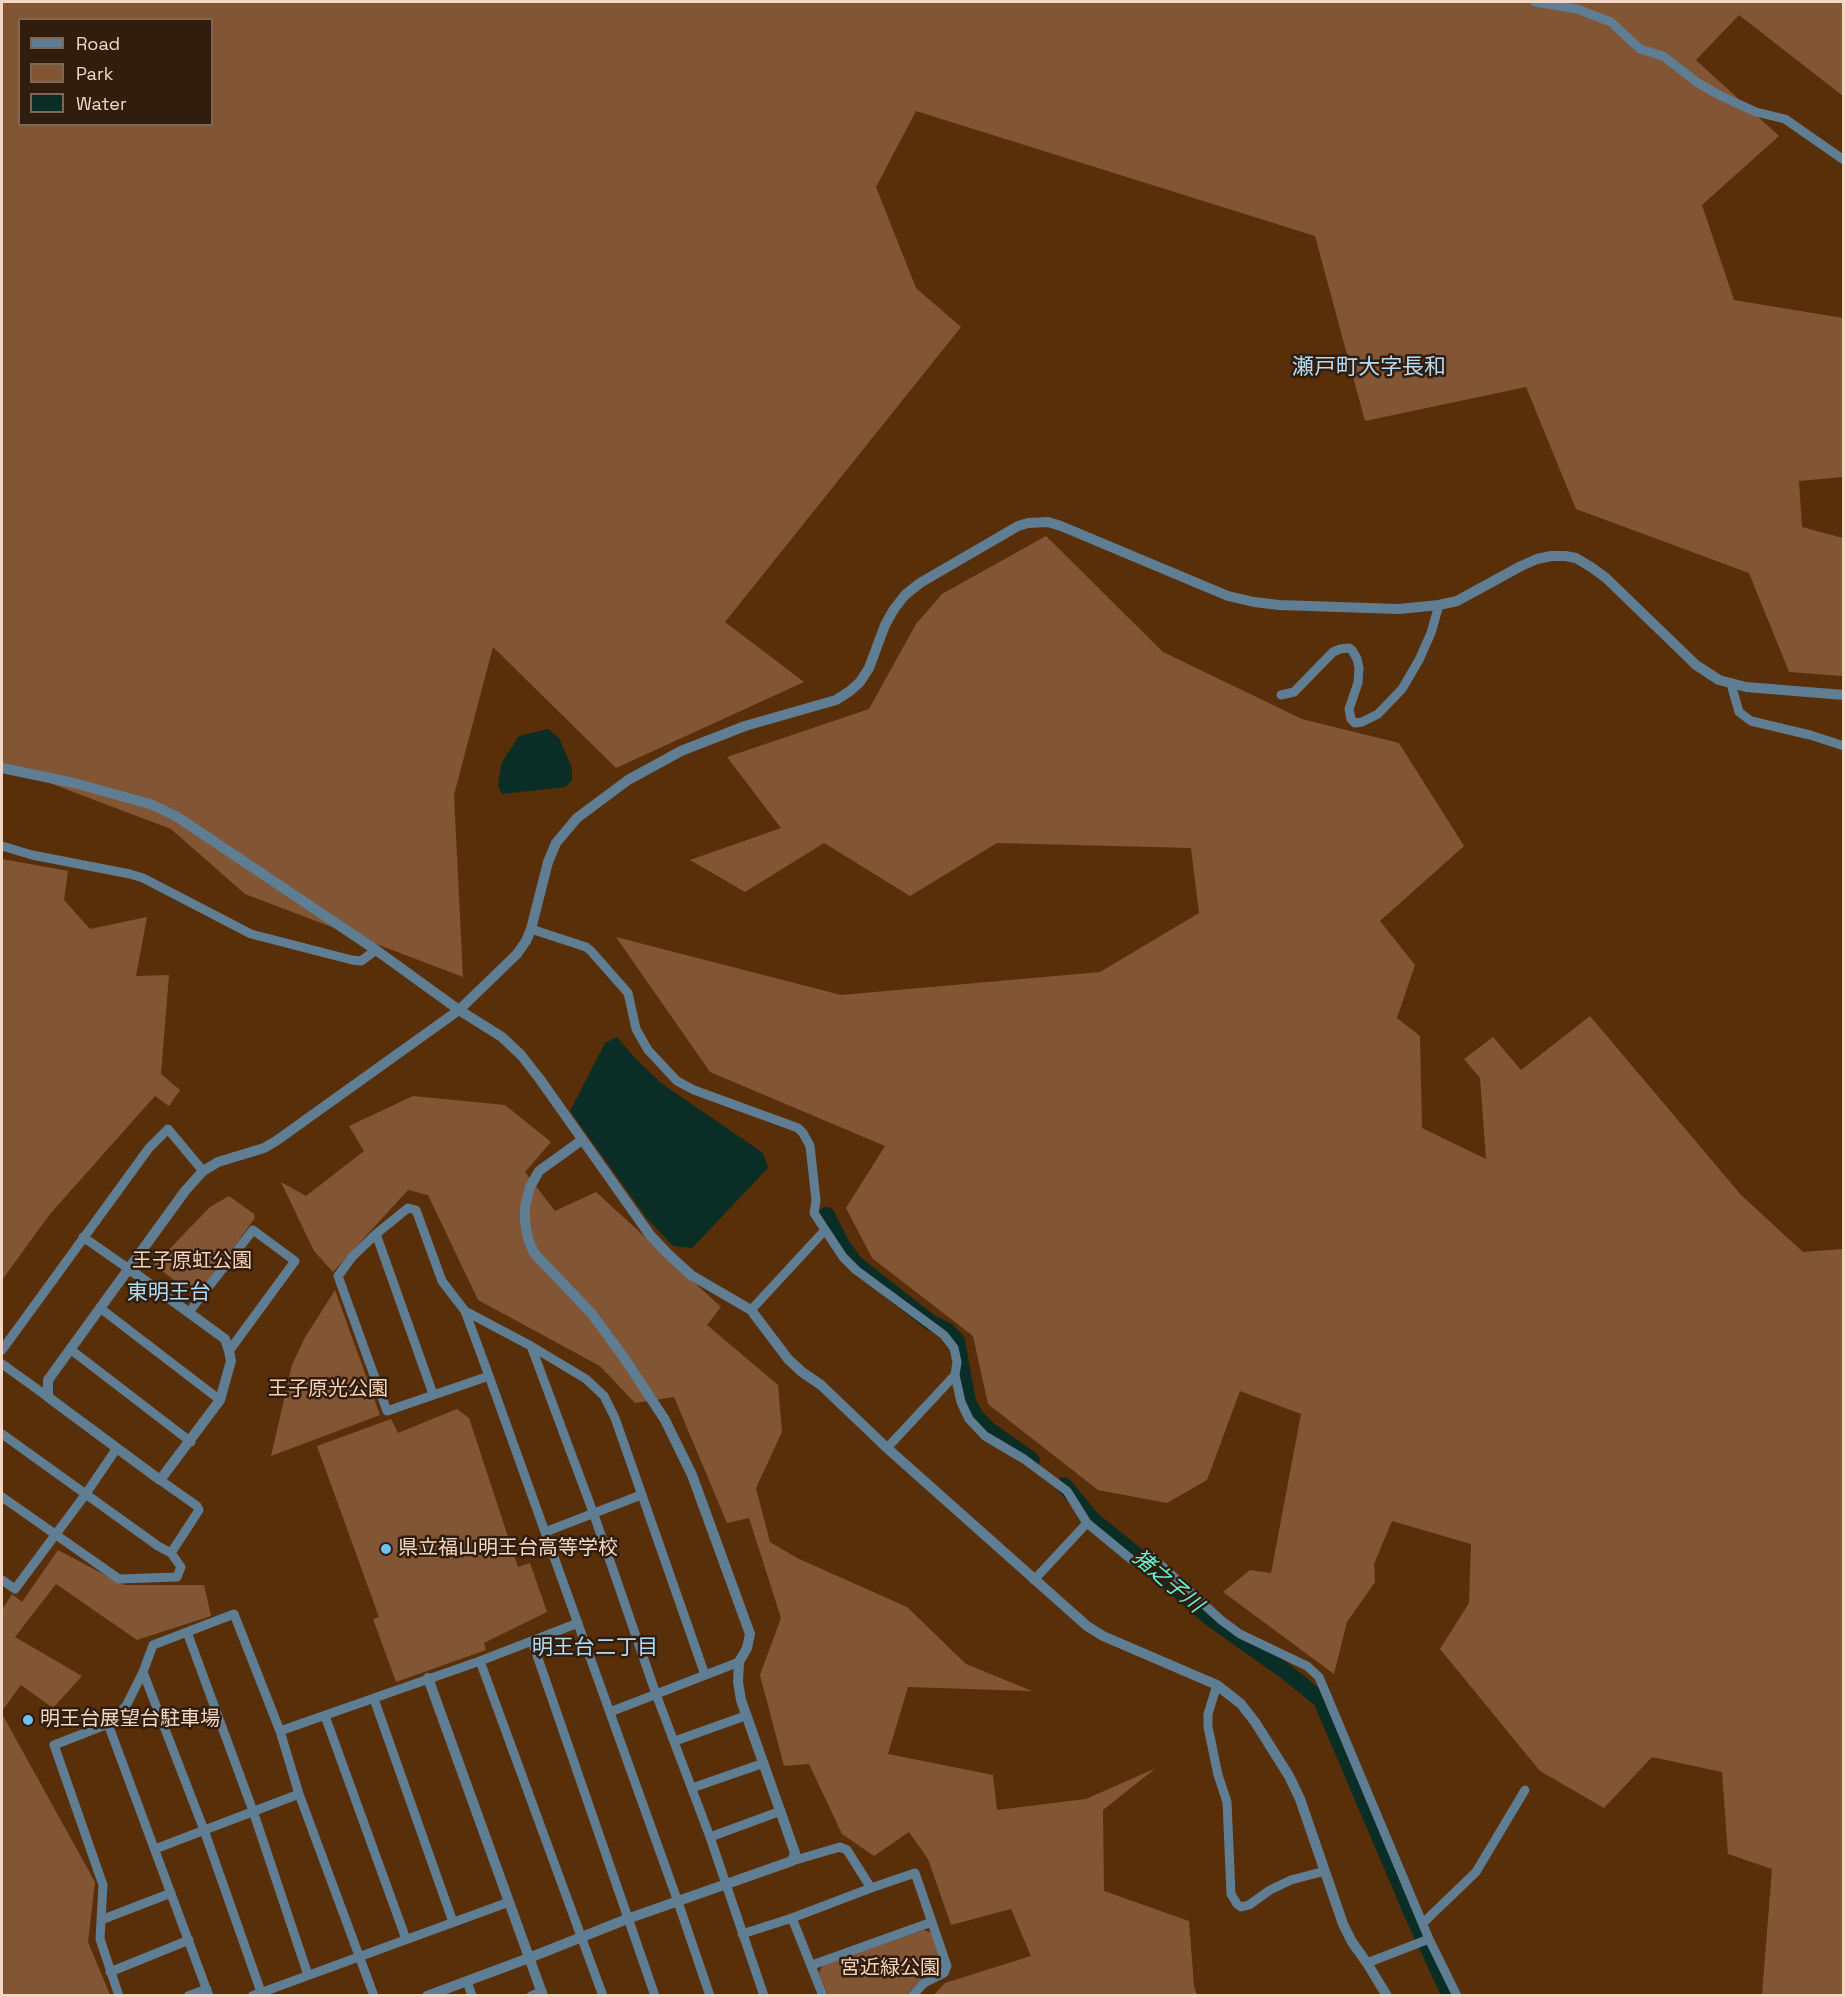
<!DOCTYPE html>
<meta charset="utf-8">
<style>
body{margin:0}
#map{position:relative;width:1845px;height:1997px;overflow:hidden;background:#592f09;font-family:"Space Grotesk",sans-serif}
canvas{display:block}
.frame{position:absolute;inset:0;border:3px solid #f1d7c4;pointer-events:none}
.legend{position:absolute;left:18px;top:18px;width:195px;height:108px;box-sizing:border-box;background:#301d0e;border:2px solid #7d6757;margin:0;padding:8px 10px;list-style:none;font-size:18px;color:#f1d7c4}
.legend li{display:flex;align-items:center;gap:12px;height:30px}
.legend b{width:30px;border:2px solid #7d6757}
</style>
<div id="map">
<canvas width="1845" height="1997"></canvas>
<div class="frame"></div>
<ul class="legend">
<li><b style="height:8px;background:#5f7e93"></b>Road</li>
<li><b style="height:16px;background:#825634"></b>Park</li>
<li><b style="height:16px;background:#0a2d26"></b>Water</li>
</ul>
</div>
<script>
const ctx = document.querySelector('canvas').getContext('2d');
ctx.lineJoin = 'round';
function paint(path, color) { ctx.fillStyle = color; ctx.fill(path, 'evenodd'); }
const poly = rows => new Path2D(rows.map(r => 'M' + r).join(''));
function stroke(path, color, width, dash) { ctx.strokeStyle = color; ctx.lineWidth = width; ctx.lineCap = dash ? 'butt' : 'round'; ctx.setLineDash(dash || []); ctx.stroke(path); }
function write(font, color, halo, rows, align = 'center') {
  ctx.font = font + ' "Space Grotesk","Noto Sans JP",sans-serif'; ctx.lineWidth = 5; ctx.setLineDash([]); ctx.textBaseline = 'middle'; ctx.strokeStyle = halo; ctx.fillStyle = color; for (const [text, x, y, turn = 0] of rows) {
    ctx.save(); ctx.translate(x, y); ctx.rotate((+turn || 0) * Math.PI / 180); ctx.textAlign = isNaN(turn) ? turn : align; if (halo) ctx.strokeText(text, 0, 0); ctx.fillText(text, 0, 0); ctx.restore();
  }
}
const green = poly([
 [2,2,1843,2,1843,96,1739,15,1696,60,1779,136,1702,205,1734,300,1843,318,1843,477,1799,481,1802,527,1843,538,1843,676,1789,672,1749,573,1576,509,1526,387,1365,421,1315,236,916,111,876,187,916,288,961,327,725,622,804,682,616,768,493,647,454,795,463,977,245,894,171,829,2,765],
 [20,20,212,20,212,124,20,124],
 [1046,536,1163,652,1302,719,1399,743,1464,846,1380,921,1415,965,1397,1018,1420,1036,1422,1128,1486,1159,1480,1078,1464,1059,1493,1037,1521,1070,1590,1016,1741,1195,1803,1252,1843,1249,1843,1995,1762,1995,1772,1869,1728,1854,1722,1772,1652,1757,1604,1808,1540,1771,1440,1649,1469,1603,1471,1544,1392,1521,1374,1564,1375,1582,1347,1622,1334,1674,1223,1592,1250,1570,1271,1573,1301,1414,1240,1391,1207,1480,1167,1503,1098,1490,988,1404,973,1336,872,1258,846,1208,885,1146,710,1072,616,937,841,995,1100,972,1199,913,1191,848,997,843,910,896,824,843,745,892,690,860,781,828,727,757,869,709,916,624,942,594],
 [2,859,68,871,64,900,90,929,147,917,136,976,169,975,161,1074,180,1090,169,1106,155,1096,50,1214,2,1280],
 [413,1096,505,1105,551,1142,525,1172,555,1211,596,1192,721,1307,707,1325,778,1385,782,1432,756,1488,770,1542,797,1558,907,1607,966,1664,1032,1691,908,1687,888,1754,993,1775,997,1810,1086,1799,1156,1768,1103,1810,1104,1891,1189,1921,1194,1986,1197,1995,934,1995,945,1983,1031,1956,1011,1909,951,1925,928,1859,909,1832,874,1856,842,1834,809,1764,784,1766,760,1675,781,1618,749,1518,727,1523,674,1397,635,1403,600,1366,478,1300,428,1195,408,1190,333,1272,314,1251,281,1182,306,1196,364,1151,349,1126],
 [229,1196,254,1214,255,1218,197,1297,154,1265,210,1207],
 [335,1290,380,1415,271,1456,292,1365,304,1339],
 [457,1409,469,1418,518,1567,530,1563,547,1612,484,1643,486,1650,396,1682,373,1619,379,1617,317,1446,391,1419,398,1433],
 [58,1550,124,1585,204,1585,211,1616,137,1640,56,1584,15,1637,82,1676,53,1708,21,1685,2,1711,2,1610,12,1594,22,1602],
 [2,1714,95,1882,88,1942,110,1995,2,1995],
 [924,1930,932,1933,943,1963,939,1972,923,1978,906,1995,828,1995,819,1973,823,1965]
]);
const water = poly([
 [548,729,559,738,572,768,572,780,566,787,502,794,498,785,501,766,504,759,519,736],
 [617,1037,634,1057,661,1083,763,1153,768,1168,692,1248,673,1246,646,1217,570,1111,605,1043]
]);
const river = poly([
 [827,1215,842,1245,855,1263,930,1322,948,1331,957,1341,968,1402,976,1417,988,1429,1032,1460],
 [1064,1485,1093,1520,1149,1565,1210,1618,1285,1671,1321,1700,1413,1916,1450,1996]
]);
const minor = poly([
 [1535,2,1577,9,1611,22,1640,49,1663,56,1698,83,1719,95,1756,112,1785,119,1844,160],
 [1731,684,1739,712,1751,721,1810,735,1844,746],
 [1281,695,1294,692,1333,652,1340,649,1349,648,1352,650,1357,659,1359,668,1358,683,1349,709,1351,719,1355,723,1362,722,1378,714,1402,689,1419,660,1431,633,1439,605],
 [2,846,32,855,130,874,143,878,251,934,352,960,361,961,376,950],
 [531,929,586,947,591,951,628,993,636,1029,648,1050,677,1081,694,1090,798,1128,803,1133,810,1146,816,1200,814,1213,843,1257,856,1270,944,1335,954,1348,957,1362,955,1375,961,1402,969,1419,985,1436,1024,1459,1067,1491,1087,1523,1132,1560,1136,1561,1152,1557,1221,1620,1240,1634,1307,1666,1319,1677,1429,1939,1457,1996],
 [376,1234,433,1394],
 [83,1237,129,1269],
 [100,1308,220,1400],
 [751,1310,825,1230],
 [465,1311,531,1346,586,1379,604,1396,615,1418,705,1675],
 [189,1312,253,1230,295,1261,229,1351],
 [531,1346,593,1512,656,1694,710,1837,764,1996],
 [70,1349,191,1442],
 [2,1350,149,1148,168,1129,203,1171],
 [2,1364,48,1397],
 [489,1376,387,1411,338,1276,352,1257,376,1234,408,1208,416,1210,442,1281,465,1311,489,1376,545,1532,678,1902,710,1996],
 [2,1434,158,1546,171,1553],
 [887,1448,955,1375],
 [2,1497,119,1579,177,1577,181,1567,171,1553,199,1510,197,1506,160,1480],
 [545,1532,641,1495],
 [2,1580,15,1589,85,1495,117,1448],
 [1034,1580,1087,1523],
 [187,1632,253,1811,308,1975],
 [532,1641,655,1996],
 [480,1661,603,1996],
 [1217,1685,1208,1714,1208,1727,1218,1775,1227,1802,1231,1894,1237,1904,1241,1907,1249,1905,1270,1890,1291,1880,1325,1871],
 [374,1699,453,1922],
 [610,1712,739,1662],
 [325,1716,406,1939],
 [108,1724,209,1996],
 [280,1731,299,1794,374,1996],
 [675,1741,745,1716],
 [692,1788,764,1763],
 [710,1837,781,1811],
 [155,1849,299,1794],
 [792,1861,840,1847,847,1850,871,1888,915,1873,947,1966,944,1973,924,1983,912,1996],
 [792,1918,823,1996],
 [101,1920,171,1893],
 [1423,1923,1476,1872,1525,1790],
 [742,1934,792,1918,871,1888],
 [1367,1963,1429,1939],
 [812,1965,932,1922],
 [110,1972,189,1940],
 [467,1981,472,1996],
 [261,1992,204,1830,143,1672,153,1645,234,1614,280,1731,480,1661,578,1623],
 [119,1996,100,1939,103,1885,54,1745,108,1724,126,1706,143,1672],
 [188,1996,207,1989],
 [252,1996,509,1902],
 [531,1996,542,1991]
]);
const tertiary = poly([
 [2,768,74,783,150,804,176,816,376,950,459,1010,502,1037,521,1055,539,1078,650,1235,668,1254,691,1275,751,1310,788,1359,802,1372,821,1385,887,1448,1087,1626,1103,1636,1217,1685,1241,1704,1255,1722,1289,1776,1300,1799,1343,1924,1352,1942,1367,1963,1387,1996],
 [129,1269,225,1339,229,1351,231,1361,220,1400,160,1480,48,1397,48,1380,185,1191,203,1171,218,1162,264,1148,276,1141,459,1010,517,954,526,941,531,929,548,862,556,843,577,818,628,780,681,751,745,726,836,700,850,691,860,682,869,668,885,625,894,609,905,595,920,583,1018,526,1028,523,1048,522,1061,526,1228,596,1254,602,1279,605,1399,609,1439,605,1457,601,1521,566,1537,559,1551,556,1565,556,1576,558,1591,567,1606,578,1696,665,1719,680,1746,687,1844,695],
 [428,1678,543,1996],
 [427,1996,529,1958,627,1919,792,1861,795,1853,741,1700,738,1682,739,1662,747,1648,750,1634,692,1475,665,1420,627,1362,592,1314,534,1253,528,1239,525,1222,525,1207,530,1187,539,1171,582,1140]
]);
const markers = [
 [386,1549,6,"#6fc2f4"],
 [28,1720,6,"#6fc2f4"]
];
const parkNames = [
 ["王子原虹公園",192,1262],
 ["王子原光公園",328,1390],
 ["宮近緑公園",890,1969]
];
const poiNames = [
 ["県立福山明王台高等学校",398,1549],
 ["明王台展望台駐車場",40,1720]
];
const neighbourhoodNames = [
 ["東明王台",169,1293],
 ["明王台二丁目",595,1648]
];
const waterNames = [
 ["猪之子川",1167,1582,40]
];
const quarterNames = [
 ["瀬戸町大字長和",1369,368]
];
paint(green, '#825634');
paint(water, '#0a2d26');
stroke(river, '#0a2d26', 16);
stroke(minor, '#5f7e93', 9);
stroke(tertiary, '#5f7e93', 10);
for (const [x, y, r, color] of markers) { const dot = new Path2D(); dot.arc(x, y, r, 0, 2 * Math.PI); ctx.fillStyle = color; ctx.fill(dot); stroke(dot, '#301d0e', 2); }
write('20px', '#f7d2b8', '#301d0e', parkNames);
write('20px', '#f1d7c4', '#301d0e', poiNames, 'left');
write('21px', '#b1dcf9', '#301d0e', neighbourhoodNames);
write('italic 21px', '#61f8d9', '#301d0e', waterNames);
write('22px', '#b1dcf9', '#301d0e', quarterNames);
</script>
